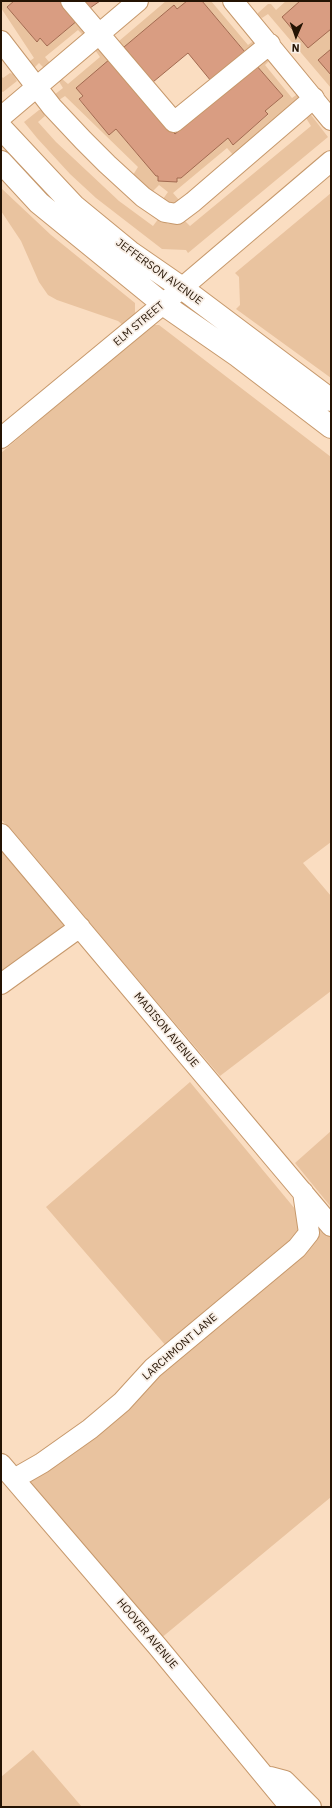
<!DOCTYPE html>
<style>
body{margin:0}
#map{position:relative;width:332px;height:1808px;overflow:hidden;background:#faddc1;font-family:"IBM Plex Sans",sans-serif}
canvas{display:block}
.frame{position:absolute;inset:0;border:2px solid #241303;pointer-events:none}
.north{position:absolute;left:276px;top:16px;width:40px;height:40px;-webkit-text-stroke:3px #f8eee5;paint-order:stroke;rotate:182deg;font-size:11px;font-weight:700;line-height:16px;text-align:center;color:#241303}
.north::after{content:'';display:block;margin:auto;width:14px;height:18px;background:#241303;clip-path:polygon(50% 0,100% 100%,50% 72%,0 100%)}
</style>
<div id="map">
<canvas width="332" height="1808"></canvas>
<div class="frame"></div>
<div class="north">N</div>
</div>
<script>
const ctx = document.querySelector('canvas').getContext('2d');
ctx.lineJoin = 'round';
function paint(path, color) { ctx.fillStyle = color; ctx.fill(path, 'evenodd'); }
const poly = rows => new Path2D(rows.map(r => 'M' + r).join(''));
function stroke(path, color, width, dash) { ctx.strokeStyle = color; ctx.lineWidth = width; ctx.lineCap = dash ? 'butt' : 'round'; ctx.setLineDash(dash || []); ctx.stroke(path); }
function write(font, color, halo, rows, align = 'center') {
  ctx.font = font + ' "IBM Plex Sans",sans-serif'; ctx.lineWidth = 3.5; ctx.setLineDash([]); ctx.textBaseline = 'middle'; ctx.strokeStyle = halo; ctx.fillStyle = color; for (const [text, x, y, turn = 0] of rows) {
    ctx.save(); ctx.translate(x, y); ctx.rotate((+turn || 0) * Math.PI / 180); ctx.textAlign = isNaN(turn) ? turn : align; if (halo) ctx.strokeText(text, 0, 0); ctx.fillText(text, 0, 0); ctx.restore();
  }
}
const green = poly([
 [1,1,14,1,7,7,36,41,40,38,47,46,78,20,87,33,83,35,78,30,45,57,50,63,44,68,39,63,33,69,27,63,34,58,1,8],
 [166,1,187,1,177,9,174,6,124,47,128,52,125,55,112,35,119,41],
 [202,1,211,1,248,45,252,42,257,42,248,55],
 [286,1,331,1,331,88,268,14,262,18,258,15,258,13,268,4,271,4,276,10],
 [97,47,110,59,79,100,109,134,116,129,137,154,175,134,180,129,228,138,233,144,268,115,265,111,283,96,256,65,267,56,270,60,265,65,292,98,299,93,303,96,234,156,227,148,173,193,179,200,172,206,163,199,168,192,159,185,153,191,150,190,133,175,138,167,65,96,59,100,54,95,63,88,58,80,61,78,68,84,100,57,95,50],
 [10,73,13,74,17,81,3,92,1,91,1,76,3,78],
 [39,110,42,110,45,116,38,122,56,142,119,201,153,226,159,218,168,224,179,224,184,220,190,226,311,126,306,118,308,115,311,115,328,137,188,253,186,250,162,249,96,198,70,174,37,138,24,122],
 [1,188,51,235,135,303,135,313,124,326,118,321,57,300,48,295,39,282,21,241,1,211],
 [331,193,331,378,236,309,240,305,239,277,235,273],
 [154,325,159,325,331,457,331,842,303,863,331,896,331,991,220,1076,1,819,1,453,147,329],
 [1,844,65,924,59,932,1,979],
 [190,1082,305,1221,323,1227,331,1236,331,1497,160,1639,28,1487,26,1470,106,1406,167,1347,46,1207],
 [331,1131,331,1207,295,1163],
 [33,1750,82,1807,1,1807,1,1777]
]);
const building = poly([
 [14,1,62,1,78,20,47,46,40,38,37,42,7,7,14,1],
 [84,1,100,1,90,8,84,1],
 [187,1,202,1,245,52,211,81,188,53,153,82,124,47,174,5,177,9,187,1],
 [300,1,331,1,331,29,308,48,282,17,300,1],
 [331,49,331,75,318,60,331,49],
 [110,59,175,134,256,65,283,96,265,111,268,114,233,145,228,138,181,178,177,178,177,182,158,181,158,176,156,176,116,129,109,135,79,99,83,96,76,88,110,59]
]);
const minor = poly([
 [71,1,174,122,270,44],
 [233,1,331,120],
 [1,41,52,107,83,140,107,164,143,197,165,212,177,214,193,202,314,98],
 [1,117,138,1],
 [1,438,163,304,331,161],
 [1,834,331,1226],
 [1,984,80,927],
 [1,1464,158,1647,290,1807],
 [14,1479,42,1463,90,1429,122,1402,153,1368,297,1248,309,1233,303,1192],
 [270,1777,285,1781,311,1807]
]);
const major = poly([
 [1,128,74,206,130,252,182,288,331,400],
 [1,162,39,203,163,304,238,356,331,427]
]);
const streetNames = [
 ["JEFFERSON AVENUE",159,272,36],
 ["ELM STREET",139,324,-40],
 ["MADISON AVENUE",166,1030,50],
 ["LARCHMONT LANE",180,1347,-41],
 ["HOOVER AVENUE",147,1634,50]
];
paint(green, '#e9c39f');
paint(building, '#d99d82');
stroke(building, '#a26a50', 1);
stroke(minor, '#c6986b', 22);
stroke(major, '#c6986b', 24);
stroke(minor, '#fff', 20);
stroke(major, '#fff', 22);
write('11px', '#241303', '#f8eee5', streetNames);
</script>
